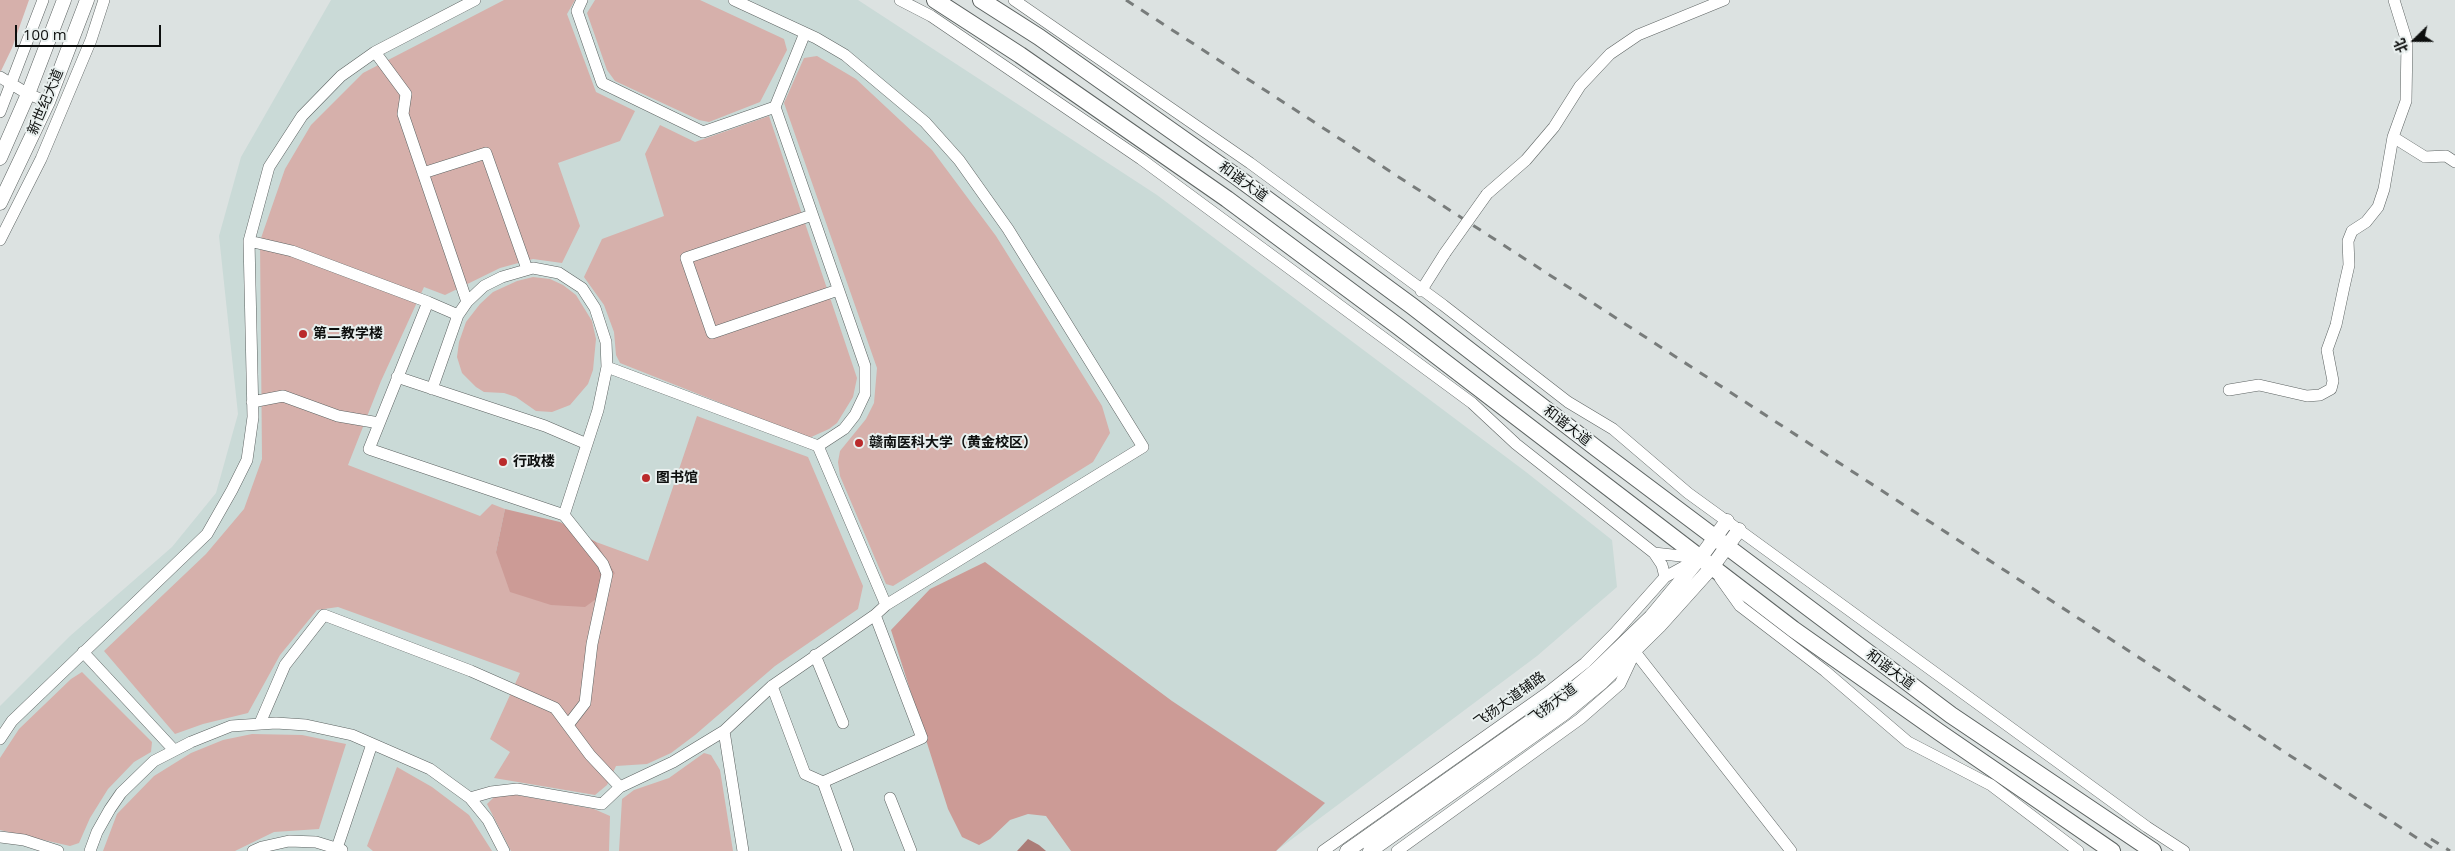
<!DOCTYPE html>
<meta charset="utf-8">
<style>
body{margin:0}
#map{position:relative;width:2455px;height:851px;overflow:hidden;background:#dce2e1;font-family:"Open Sans","Noto Sans SC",sans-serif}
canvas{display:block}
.north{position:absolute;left:2390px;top:15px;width:50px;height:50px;-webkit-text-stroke:4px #e9f0ef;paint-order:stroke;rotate:248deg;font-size:14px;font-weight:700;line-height:20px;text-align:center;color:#0d0f0e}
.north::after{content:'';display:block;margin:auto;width:18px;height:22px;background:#0d0f0e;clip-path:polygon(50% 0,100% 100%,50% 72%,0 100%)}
.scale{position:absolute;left:15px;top:25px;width:146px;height:22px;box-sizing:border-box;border:2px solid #0d0f0e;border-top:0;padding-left:6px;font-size:15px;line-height:18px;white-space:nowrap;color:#0d0f0e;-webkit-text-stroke:4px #e9f0ef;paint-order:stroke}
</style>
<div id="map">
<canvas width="2455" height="851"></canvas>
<div class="north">北</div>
<div class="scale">100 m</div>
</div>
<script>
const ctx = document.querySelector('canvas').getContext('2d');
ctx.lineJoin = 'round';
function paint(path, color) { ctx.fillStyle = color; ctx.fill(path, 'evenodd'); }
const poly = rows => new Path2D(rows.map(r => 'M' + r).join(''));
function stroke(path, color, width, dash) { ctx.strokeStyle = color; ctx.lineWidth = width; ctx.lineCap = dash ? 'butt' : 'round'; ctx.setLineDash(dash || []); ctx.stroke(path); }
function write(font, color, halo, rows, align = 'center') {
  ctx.font = font + ' "Open Sans","Noto Sans SC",sans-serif'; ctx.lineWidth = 4; ctx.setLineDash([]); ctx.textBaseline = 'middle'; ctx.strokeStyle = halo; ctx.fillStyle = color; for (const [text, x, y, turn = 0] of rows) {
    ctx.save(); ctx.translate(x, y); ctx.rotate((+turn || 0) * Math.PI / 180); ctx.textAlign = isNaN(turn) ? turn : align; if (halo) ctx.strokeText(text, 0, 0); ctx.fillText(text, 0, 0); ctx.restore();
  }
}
const built = poly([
 [331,0,858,0,1157,195,1526,472,1612,540,1617,587,1537,656,1276,851,0,851,0,706,70,636,172,547,216,493,238,414,219,236,241,157]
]);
const green = poly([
 [0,0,29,0,12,48,0,73],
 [504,0,575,0,567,14,596,92,635,111,620,141,558,163,580,226,562,263,533,259,500,268,445,295,424,287,381,381,348,465,480,516,492,504,505,509,496,552,615,573,596,542,648,561,697,416,808,457,863,586,858,609,775,666,695,735,671,753,647,764,616,766,607,785,595,795,494,778,510,752,490,739,520,673,338,607,317,610,280,655,248,713,203,724,175,734,104,651,206,554,244,509,262,459,260,241,285,169,311,125,363,73],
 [595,0,700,0,784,39,787,50,760,102,709,122,699,120,615,81,607,70,587,13],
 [817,56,856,79,932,150,996,236,1102,406,1110,433,1093,462,893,586,886,584,840,476,838,462,840,451,866,419,874,403,877,368,784,103,804,58],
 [769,116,857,378,853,397,837,423,829,429,809,438,620,363,616,355,614,332,604,305,584,277,602,239,664,216,645,154,660,125,695,142],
 [533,277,550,279,563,285,576,295,592,321,596,339,593,370,588,384,570,405,552,412,536,411,516,397,504,393,484,392,476,387,462,373,457,357,459,342,466,322,480,304,493,292,517,281],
 [82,672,152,742,151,752,134,762,108,789,90,818,79,843,70,846,0,830,0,758,19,729,71,679],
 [252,734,302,735,346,744,319,829,274,832,235,851,103,851,117,814,154,776,191,753,223,740],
 [704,753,711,755,720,770,733,851,619,851,622,799,634,790,669,778],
 [397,767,432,787,469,815,492,851,373,851,367,846],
 [511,794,594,809,610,816,609,851,511,851,487,804,496,795]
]);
const forest = poly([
 [505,509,560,522,596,542,615,573,596,599,585,607,551,605,510,592,496,552],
 [985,562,1172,701,1325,803,1276,851,1071,851,1046,816,1028,814,1010,820,990,839,979,845,962,837,948,809,891,630,930,589]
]);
const water = poly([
 [1028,839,1039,845,1046,851,1017,851]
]);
const minor = poly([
 [582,0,577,11,602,83,703,132,775,107,805,33],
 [734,0,816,38,845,55,925,122,959,160,1008,229,1143,447,886,605,875,615,772,686,724,731,743,851],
 [900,0,931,16,1141,159,1472,403,1516,444,1654,553,1699,558],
 [1014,0,1250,163,1443,305,1568,402,1613,429,1688,493,1739,530,2147,827,2184,851],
 [375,52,406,94,403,114,467,302],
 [0,77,28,94,48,102],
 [0,112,43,0],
 [2393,137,2425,157,2446,156,2455,162],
 [423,173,486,153,527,269],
 [1487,194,1526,160,1554,127,1580,86,1610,54,1638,35,1724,0],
 [812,215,686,258,712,333,838,290],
 [0,240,41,159,91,40,104,0],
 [249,241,292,251,428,302,369,449,564,515],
 [1421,291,1445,253],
 [428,302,458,315],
 [607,367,818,446,844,429,855,415,865,394,865,366,775,107],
 [397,377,545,426,587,444],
 [432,389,458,315,467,302,484,286,502,277,533,268,559,273,582,288,595,308,606,342,607,367,598,410,564,515,603,564,607,574,592,644,585,703,568,725],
 [2229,390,2259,385,2307,396,2320,395,2331,389,2333,381,2327,350,2336,325,2344,287,2349,265,2348,241,2352,231,2366,222,2378,207,2384,189,2393,137,2406,101,2407,42,2394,0],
 [252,402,283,396,338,416,379,423],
 [818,446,886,605],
 [1654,553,1662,565,1665,577],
 [1720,578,1740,606,1825,671,1908,742,1991,785,2078,851],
 [83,652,174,750],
 [815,655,843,723],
 [772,686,805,774,823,782],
 [260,723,285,665,324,615,471,671,555,708,590,755,620,787],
 [0,739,12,721,207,534,232,490,247,460,253,417,249,241,269,167,302,116,341,76,375,52,475,0],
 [470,798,491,792,517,789,602,804,620,787,673,762,724,731],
 [890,798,911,851],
 [0,837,24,840,58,851],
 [337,848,372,744],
 [90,851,97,832,110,809,121,793,154,761,191,742,231,726,276,723,306,725,352,735,430,769,470,798,488,820,504,851],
 [253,851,262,847,289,841,316,842,342,850],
 [848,851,823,782,922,738,875,615],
 [1323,851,1547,693,1585,663,1615,633,1665,577,1696,560],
 [1397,851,1580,719,1620,684,1635,652,1791,851]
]);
const major = poly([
 [0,158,28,94,64,0],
 [0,203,48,102,87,0],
 [1347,851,1558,702,1594,672,1651,617,1700,558,1727,521],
 [1370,851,1563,714,1602,682,1659,626,1712,567,1739,530]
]);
const highway = poly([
 [935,0,1020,55,1227,199,1399,327,1793,629,1939,732,2112,851],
 [981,0,1039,37,1237,177,1412,306,1596,448,1951,715,2153,851]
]);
const rail = poly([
 [1126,0,2437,851],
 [2431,839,2450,851]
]);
const minorBridge = poly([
 [1445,253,1487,194]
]);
const markers = [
 [303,334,5,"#ba2a2b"],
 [859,443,5,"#ba2a2b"],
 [503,462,5,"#ba2a2b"],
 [646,478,5,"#ba2a2b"]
];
const streetNames = [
 ["新世纪大道",46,102,-67],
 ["和谐大道",1243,182,36],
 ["和谐大道",1567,426,38],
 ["和谐大道",1890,670,37],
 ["飞扬大道辅路",1510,700,-36],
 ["飞扬大道",1553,704,-37]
];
const poiNames = [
 ["第二教学楼",313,334],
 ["赣南医科大学（黄金校区）",869,443],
 ["行政楼",513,462],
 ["图书馆",656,478]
];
paint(built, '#cadad7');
paint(green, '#d6b0ab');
paint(forest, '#cc9b96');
paint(water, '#ab7c77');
stroke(minor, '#5d6362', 12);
stroke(major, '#5d6362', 15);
stroke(highway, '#5d6362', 18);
stroke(minor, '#fff', 11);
stroke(major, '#fff', 14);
stroke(highway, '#fff', 16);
stroke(rail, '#787c7b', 3, [9, 9]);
stroke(minorBridge, '#5d6362', 12, []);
stroke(minorBridge, '#fff', 11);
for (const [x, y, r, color] of markers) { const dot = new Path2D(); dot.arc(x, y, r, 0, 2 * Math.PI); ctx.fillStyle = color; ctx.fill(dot); stroke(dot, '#e9f0ef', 2); }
write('14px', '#0d0f0e', '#e9f0ef', streetNames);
write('bold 14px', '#0d0f0e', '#e9f0ef', poiNames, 'left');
</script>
